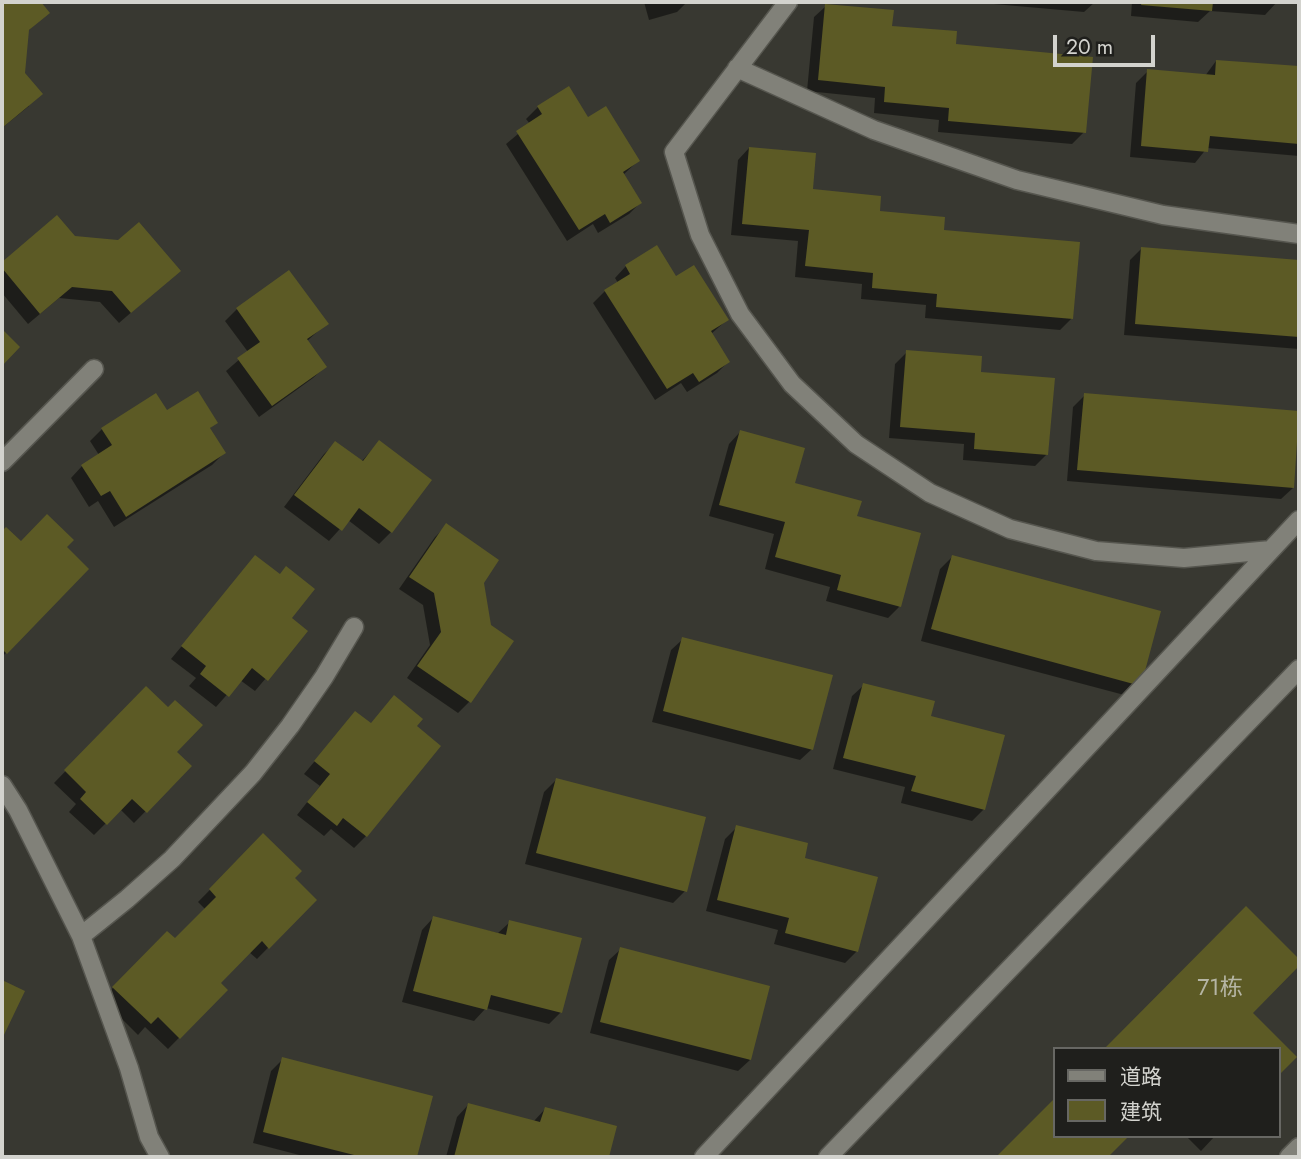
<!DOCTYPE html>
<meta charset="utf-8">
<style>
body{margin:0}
#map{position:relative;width:1301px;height:1159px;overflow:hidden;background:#383831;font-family:Jost,"Noto Sans SC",sans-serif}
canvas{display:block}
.frame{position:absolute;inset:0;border:4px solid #d3d3ce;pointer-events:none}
.legend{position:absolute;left:1053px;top:1047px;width:228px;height:91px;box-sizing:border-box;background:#1f1f1c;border:2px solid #676763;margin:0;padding:9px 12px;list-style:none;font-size:21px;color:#d3d3ce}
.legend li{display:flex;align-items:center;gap:14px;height:35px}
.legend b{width:35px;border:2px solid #676763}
.scale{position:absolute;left:1053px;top:35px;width:102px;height:32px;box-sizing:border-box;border:4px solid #d3d3ce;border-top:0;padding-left:9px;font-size:21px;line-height:24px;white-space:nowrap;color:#d3d3ce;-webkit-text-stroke:5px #1f1f1c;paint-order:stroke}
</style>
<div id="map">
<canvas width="1301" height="1159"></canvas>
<div class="frame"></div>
<ul class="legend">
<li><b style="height:9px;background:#818179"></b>道路</li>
<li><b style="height:19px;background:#5c5a25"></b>建筑</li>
</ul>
<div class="scale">20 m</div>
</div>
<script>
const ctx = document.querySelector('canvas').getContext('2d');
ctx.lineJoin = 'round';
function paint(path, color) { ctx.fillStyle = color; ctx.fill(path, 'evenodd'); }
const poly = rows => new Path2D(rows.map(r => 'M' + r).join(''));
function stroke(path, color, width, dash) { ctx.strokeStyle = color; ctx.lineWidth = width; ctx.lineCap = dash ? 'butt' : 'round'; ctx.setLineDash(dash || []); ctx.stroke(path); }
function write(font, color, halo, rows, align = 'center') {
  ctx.font = font + ' Jost,"Noto Sans SC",sans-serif'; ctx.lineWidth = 5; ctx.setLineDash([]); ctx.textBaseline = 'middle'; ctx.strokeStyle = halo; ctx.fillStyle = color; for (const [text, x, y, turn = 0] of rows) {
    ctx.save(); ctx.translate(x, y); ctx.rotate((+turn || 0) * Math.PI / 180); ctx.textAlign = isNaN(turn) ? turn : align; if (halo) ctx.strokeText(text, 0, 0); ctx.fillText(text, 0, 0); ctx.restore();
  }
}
const shadow = poly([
 [2,2,38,2,47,13,27,32,23,74,29,106,2,128],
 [644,2,687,2,677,12,649,20],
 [971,2,1095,2,1084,12],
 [1132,2,1277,2,1265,15,1210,11,1198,22,1131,16],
 [826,6,954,46,1084,132,1072,144,938,132,939,120,874,113,875,98,807,91,814,17],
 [1216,61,1299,68,1299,156,1207,148,1195,163,1130,157,1136,83,1148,71,1205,76],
 [538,107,588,119,638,161,623,175,640,203,629,214,598,233,593,224,567,241,506,144,530,124,526,119],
 [749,148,811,191,942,231,1072,318,1060,330,925,318,926,305,861,299,862,284,795,277,798,241,731,235,738,160],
 [57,218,74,238,179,271,119,323,100,302,59,298,28,324,2,293,2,264],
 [1142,248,1299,262,1299,349,1124,335,1130,260],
 [626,266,676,278,727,320,711,334,728,362,717,373,687,392,681,383,655,400,593,303,605,291,618,283,615,278],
 [289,272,326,324,307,341,325,367,313,378,259,417,226,371,248,352,225,321,237,309],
 [907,352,979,374,1047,454,1035,466,963,460,964,444,889,438,895,364],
 [1085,395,1293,488,1281,499,1067,481,1073,407],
 [166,413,216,422,209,429,224,453,212,465,114,527,98,501,89,507,71,478,82,466,99,455,90,441,102,429],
 [740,432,793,485,855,517,899,607,888,618,826,601,830,587,765,569,774,534,709,516,729,444],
 [379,442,391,532,379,544,348,520,329,541,284,507,324,454,336,443,361,462],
 [447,525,482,582,489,626,469,702,458,713,407,678,430,645,423,605,399,589,435,537],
 [6,529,21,543,65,547,87,569,2,657,2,533],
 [256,557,290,618,306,631,255,691,240,680,216,707,189,686,196,678,171,659],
 [952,557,1139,685,1128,696,921,641,940,569],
 [683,639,812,749,800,760,652,722,671,650],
 [864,685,929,718,984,809,972,821,901,803,905,787,833,769,852,696],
 [146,688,175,752,190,766,134,823,120,809,94,835,69,812,76,804,54,783],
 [394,697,415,726,366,836,354,848,331,829,324,836,297,815,320,786,304,774,355,713,370,725],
 [556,780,685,891,673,903,525,864,544,792],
 [737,827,803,859,857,951,845,963,774,944,778,930,706,911,725,839],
 [263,836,292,878,315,900,257,959,249,952,218,983,226,990,168,1049,145,1027,138,1035,102,999,167,933,175,941,206,910,198,902],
 [433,918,498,933,510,922,561,1012,549,1024,486,1008,474,1021,402,1002,422,930],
 [621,949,750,1060,738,1071,590,1033,609,960],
 [283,1059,431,1097,415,1157,307,1157,253,1143,271,1071],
 [1054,1101,1054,1136,1127,1136,1106,1157,998,1157],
 [468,1105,534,1121,545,1109,615,1127,607,1157,446,1157,457,1117],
 [1186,1136,1215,1136,1201,1151]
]);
const building = poly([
 [2,2,41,2,50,13,29,30,25,73,43,94,2,128],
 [1142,2,1213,2,1212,11,1141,5],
 [825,4,894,10,892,26,957,31,956,44,1093,57,1086,133,948,121,949,108,884,102,885,87,818,80],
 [1216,60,1299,66,1299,144,1210,136,1208,152,1141,146,1147,69,1215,75],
 [569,86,588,117,606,106,640,161,623,172,642,203,610,223,605,214,579,230,516,131,542,114,537,106],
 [749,147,816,153,813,189,881,196,880,211,945,217,944,230,1080,242,1073,319,936,307,937,294,872,288,873,273,805,266,809,230,742,224],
 [57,215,75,236,118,240,139,222,181,271,131,313,112,291,72,287,40,314,2,268,2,262],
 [657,245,676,276,694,265,729,320,711,331,730,362,699,382,693,373,667,389,604,290,630,274,625,265],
 [1141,247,1299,260,1299,337,1135,324],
 [289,270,329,324,307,339,327,367,272,406,237,358,260,342,236,308],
 [2,329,20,347,2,366],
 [906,350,982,356,981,372,1055,378,1048,455,974,449,975,433,900,427],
 [198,391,218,423,210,428,226,453,126,517,110,491,101,496,81,465,112,445,101,428,156,393,167,410],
 [1084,393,1299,411,1294,488,1077,470],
 [740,430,805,448,795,483,862,501,857,516,921,533,901,607,837,590,841,575,775,557,785,522,719,505],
 [379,440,432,480,392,533,359,508,342,531,294,495,335,441,363,461],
 [47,514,74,540,67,547,89,569,7,654,2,649,2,531,6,527,21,541],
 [446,523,499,560,484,583,491,625,514,641,471,703,417,666,441,632,434,593,409,577],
 [255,555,280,574,286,566,315,589,292,618,308,631,268,681,252,668,229,697,200,674,206,666,181,646],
 [952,555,1161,611,1141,686,931,629],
 [682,637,833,675,813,750,663,711],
 [863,683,935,701,931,716,1005,735,985,810,911,791,916,776,843,758],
 [146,686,168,707,175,700,203,725,177,752,192,766,147,813,132,799,107,825,80,799,86,792,64,770],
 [394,695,423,719,417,726,441,746,367,837,343,818,337,826,307,802,330,774,314,761,355,711,371,723],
 [556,778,706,817,687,892,536,853],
 [736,825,808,843,805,858,878,877,858,952,785,933,789,918,717,900],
 [263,833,302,871,295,878,317,900,269,949,262,941,221,983,228,990,180,1039,158,1017,151,1024,112,987,167,931,175,938,216,897,209,889],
 [1246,906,1299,959,1299,966,1253,1013,1297,1057,1278,1076,1278,1049,1104,1049],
 [433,916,506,935,509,920,582,938,562,1013,491,995,487,1010,413,991],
 [620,947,770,986,751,1060,600,1022],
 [2,980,25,991,2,1039],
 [282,1057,433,1096,417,1157,362,1157,263,1132],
 [1054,1099,1054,1136,1129,1136,1108,1157,996,1157],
 [468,1103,540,1122,545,1107,617,1126,609,1157,454,1157]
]);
const minor = poly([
 [788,2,674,152,700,235,740,314,792,384,856,444,930,493,1010,529,1096,551,1184,558,1271,550],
 [737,68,874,130,1017,180,1163,215,1299,234],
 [2,462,94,369],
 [2,785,18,810,81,936,129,1068,149,1137,160,1157],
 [81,936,127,899,172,859,253,773,290,726,324,677,354,627],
 [704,1157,1299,520],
 [828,1157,1299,669],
 [1289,1157,1299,1147]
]);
const numberNames = [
 ["71栋",1220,989]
];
paint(shadow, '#0007');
paint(building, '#5c5a25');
stroke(minor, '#56564f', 21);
stroke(minor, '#818179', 18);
write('23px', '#b5b5a4', null, numberNames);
</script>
